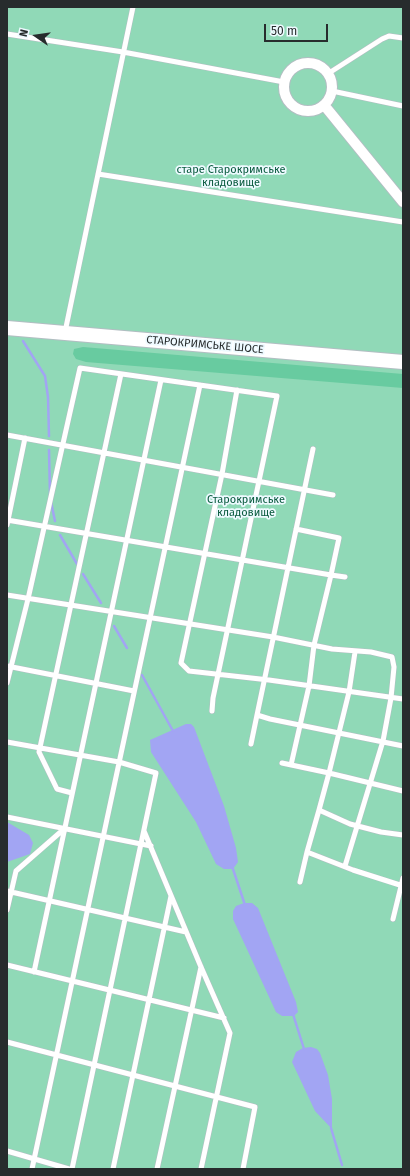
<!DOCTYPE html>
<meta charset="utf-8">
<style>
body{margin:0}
#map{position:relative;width:410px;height:1176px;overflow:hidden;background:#eefaff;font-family:"Fira Sans",sans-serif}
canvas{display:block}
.frame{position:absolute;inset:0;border:8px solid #272c2d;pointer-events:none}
.north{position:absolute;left:16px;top:16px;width:40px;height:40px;-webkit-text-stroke:3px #eefaff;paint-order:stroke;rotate:283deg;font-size:11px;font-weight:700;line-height:16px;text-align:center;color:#272c2d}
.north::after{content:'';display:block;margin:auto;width:14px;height:18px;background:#272c2d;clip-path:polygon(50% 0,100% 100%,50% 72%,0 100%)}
.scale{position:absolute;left:264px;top:24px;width:64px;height:18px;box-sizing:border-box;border:2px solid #272c2d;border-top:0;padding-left:5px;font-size:12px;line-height:14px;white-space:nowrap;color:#272c2d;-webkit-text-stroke:3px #eefaff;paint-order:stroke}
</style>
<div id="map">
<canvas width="410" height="1176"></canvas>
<div class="frame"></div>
<div class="north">N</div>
<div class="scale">50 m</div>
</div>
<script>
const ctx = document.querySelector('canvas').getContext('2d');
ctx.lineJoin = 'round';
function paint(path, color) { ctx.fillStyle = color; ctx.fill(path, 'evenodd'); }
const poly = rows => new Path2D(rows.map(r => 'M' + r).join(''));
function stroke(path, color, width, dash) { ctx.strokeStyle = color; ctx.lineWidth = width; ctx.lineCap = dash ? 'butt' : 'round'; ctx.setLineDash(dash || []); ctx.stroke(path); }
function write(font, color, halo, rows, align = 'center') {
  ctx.font = font + ' "Fira Sans",sans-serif'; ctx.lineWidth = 3.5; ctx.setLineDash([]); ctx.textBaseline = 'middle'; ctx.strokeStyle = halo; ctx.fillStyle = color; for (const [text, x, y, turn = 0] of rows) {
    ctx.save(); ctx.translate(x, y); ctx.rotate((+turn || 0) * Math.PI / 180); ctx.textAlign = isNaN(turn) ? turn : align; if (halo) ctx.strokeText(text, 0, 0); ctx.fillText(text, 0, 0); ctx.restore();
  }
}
const green = poly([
 [7,7,403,7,403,1169,7,1169]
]);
const forest = poly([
 [83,347,403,374,403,388,86,362,76,359,73,354,74,349]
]);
const water = poly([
 [186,724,191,724,194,727,224,806,236,848,238,862,233,869,224,869,216,864,196,822,151,752,150,740],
 [7,822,29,835,33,843,30,854,7,862],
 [244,903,252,903,258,908,296,1002,298,1012,294,1016,282,1016,276,1012,233,919,233,911,236,906],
 [311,1047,317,1049,320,1053,328,1075,332,1099,332,1129,315,1111,292,1062,296,1052,303,1048]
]);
const stream = poly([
 [23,341,45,376,48,397,49,436],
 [49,450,50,495],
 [51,502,55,521],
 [60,535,77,564],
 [83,574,101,603],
 [114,626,127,648],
 [142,675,173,731],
 [232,866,245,905],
 [293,1014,304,1049],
 [331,1128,342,1165]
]);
const lane = poly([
 [7,34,123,52,284,82],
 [329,73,382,39,389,36,403,38],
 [332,91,403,106],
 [98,174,403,222],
 [65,332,133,7],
 [237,390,222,474,181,663,189,671,269,680,403,699],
 [7,435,333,495],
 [7,520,331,575,339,538,296,529],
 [7,525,25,438],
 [7,595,273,637,332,649,371,652,392,657,394,667,391,698,383,741,345,866],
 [7,666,134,691],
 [7,683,28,599,80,368,277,396,213,698,212,711],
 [257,715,313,449],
 [7,742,119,762,156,773,72,1169],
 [251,744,257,715,270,719,403,746],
 [282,763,329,773,349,692,355,652],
 [291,765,309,686,314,645,331,575,345,577],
 [403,791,329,773,319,810,350,824,381,832,403,835],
 [72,793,57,789,39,752,121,374],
 [7,817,151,846],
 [144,831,201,967,230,1033,201,1169],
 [307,852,319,810],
 [300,882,307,852,353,870,403,886],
 [7,891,186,932],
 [7,910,16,871,64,829],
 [393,919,403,878],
 [7,965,224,1018],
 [34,972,161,380],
 [7,1042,255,1107,243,1169],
 [7,1151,69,1169],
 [32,1169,200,385],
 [113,1169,171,896],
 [157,1169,201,967]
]);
const street = poly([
 '284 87a24 24 0 1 1 48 0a24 24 0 1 1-48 0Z',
 [324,105,403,202]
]);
const secondary = poly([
 [7,328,403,362]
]);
const parkNames = [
 ["старе Старокримське",231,170],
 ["кладовище",231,183],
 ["Старокримське",246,500],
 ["кладовище",246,513]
];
const streetNames = [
 ["СТАРОКРИМСЬКЕ ШОСЕ",205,345,5]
];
paint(green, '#90d9b7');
paint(forest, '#68cba0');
paint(water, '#a2a5f3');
stroke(stream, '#a2a5f3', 2.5);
stroke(lane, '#b2bec2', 6);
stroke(street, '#b2bec2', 12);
stroke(secondary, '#b2bec2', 16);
stroke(lane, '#fff', 5);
stroke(street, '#fff', 10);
stroke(secondary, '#fff', 14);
write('11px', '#0a5b3f', '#eefaff', parkNames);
write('11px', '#272c2d', '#eefaff', streetNames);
</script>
